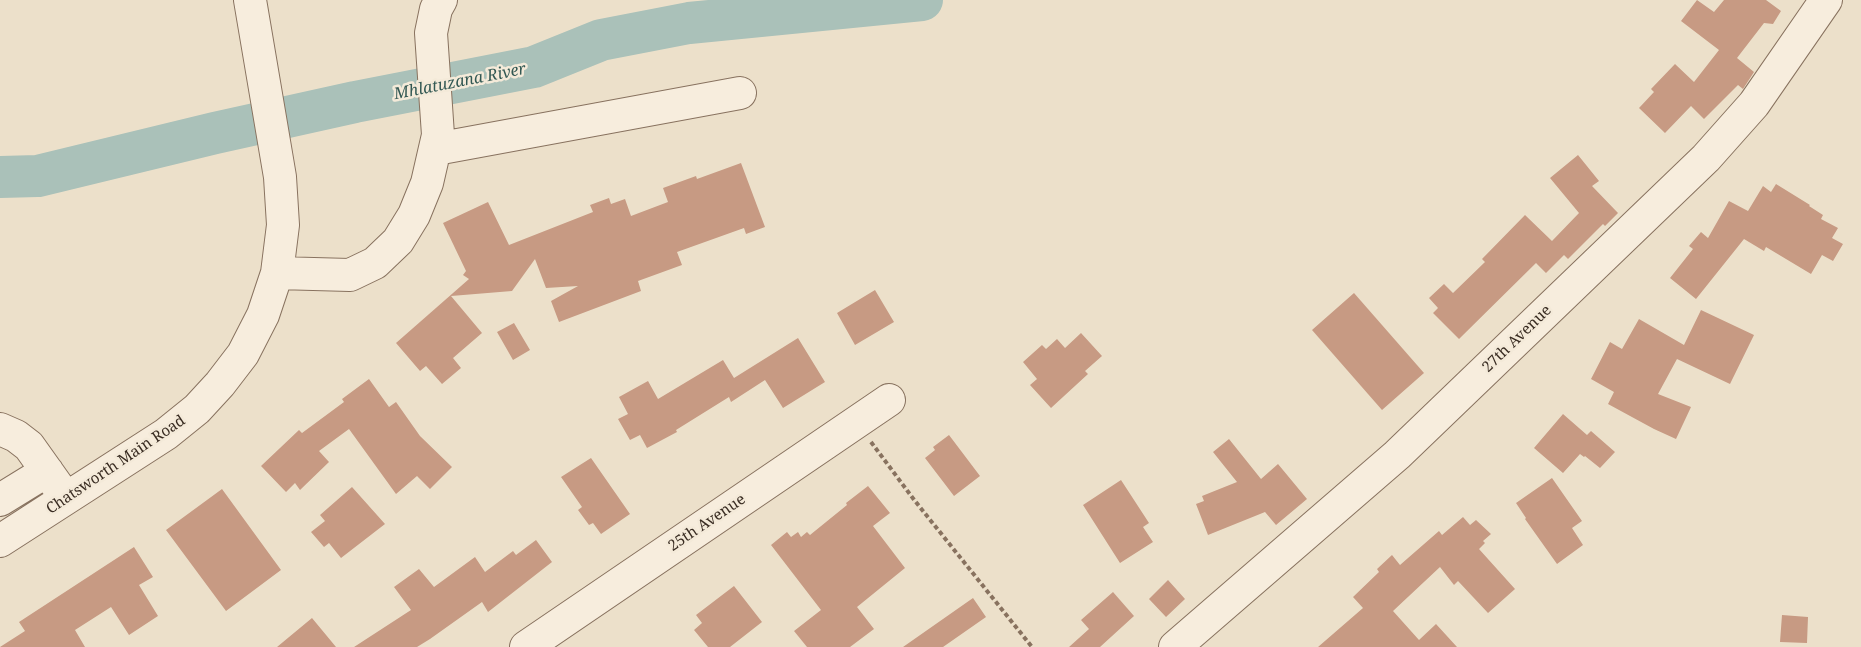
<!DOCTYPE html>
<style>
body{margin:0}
canvas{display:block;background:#ece0ca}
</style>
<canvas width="1861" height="647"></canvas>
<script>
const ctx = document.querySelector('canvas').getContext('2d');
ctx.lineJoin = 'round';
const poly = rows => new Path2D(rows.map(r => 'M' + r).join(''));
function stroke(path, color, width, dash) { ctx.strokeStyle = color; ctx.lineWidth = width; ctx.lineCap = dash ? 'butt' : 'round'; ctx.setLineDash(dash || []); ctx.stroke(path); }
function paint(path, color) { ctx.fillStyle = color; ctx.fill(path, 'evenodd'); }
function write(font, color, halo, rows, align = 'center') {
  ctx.font = font + ' "Noto Serif",serif'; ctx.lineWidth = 5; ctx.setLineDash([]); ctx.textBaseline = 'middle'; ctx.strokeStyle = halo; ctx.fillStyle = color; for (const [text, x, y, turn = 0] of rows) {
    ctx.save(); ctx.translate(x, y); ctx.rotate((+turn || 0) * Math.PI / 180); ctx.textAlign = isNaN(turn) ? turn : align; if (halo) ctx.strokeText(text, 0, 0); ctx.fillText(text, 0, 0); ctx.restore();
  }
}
const river = poly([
 [0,177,38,176,215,133,355,102,534,67,601,40,689,23,922,0]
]);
const building = poly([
 [1697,0,1714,12,1724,0,1766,0,1781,11,1773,24,1764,23,1737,58,1754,72,1743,89,1738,85,1704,119,1691,106,1665,133,1639,108,1654,92,1651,89,1675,64,1694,82,1719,50,1681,21],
 [1578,155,1599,181,1592,186,1618,213,1605,226,1603,224,1568,259,1564,255,1546,273,1536,263,1459,339,1433,313,1438,308,1429,298,1444,284,1453,293,1485,262,1482,259,1525,215,1552,241,1579,213,1550,178],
 [741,163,765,227,746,234,744,228,677,252,682,265,638,281,641,291,559,322,551,301,578,286,546,288,535,259,512,291,451,296,482,333,453,358,461,368,442,384,426,366,420,371,396,343,469,279,463,275,466,271,443,223,488,202,509,245,593,212,590,205,609,198,611,204,625,199,631,216,668,202,663,188,696,176,697,179],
 [1776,184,1810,205,1809,206,1823,215,1821,219,1838,228,1832,238,1843,244,1833,261,1822,255,1811,274,1766,247,1764,251,1744,239,1696,299,1670,278,1693,249,1689,246,1701,232,1708,238,1729,201,1748,211,1763,186,1771,192],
 [875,290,894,322,855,345,837,313],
 [1354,293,1424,373,1382,410,1312,330],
 [1701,310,1754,335,1730,384,1677,359,1658,394,1691,407,1676,439,1654,429,1608,404,1614,392,1591,379,1610,342,1622,349,1639,319,1684,345],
 [514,323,530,350,513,360,497,332],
 [1081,333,1102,356,1085,371,1088,374,1051,408,1030,385,1037,379,1023,362,1042,345,1046,349,1057,339,1065,348],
 [798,338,825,382,783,408,765,380,731,402,729,397,676,430,677,432,647,448,640,435,630,440,618,419,628,414,619,397,648,381,658,399,723,360,734,378],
 [369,379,389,407,396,402,420,436,452,467,430,489,417,476,396,494,349,429,319,451,329,462,300,490,295,483,286,492,261,466,299,430,302,433,344,402,342,399],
 [1563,414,1587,435,1591,431,1615,452,1600,468,1585,456,1584,457,1580,454,1563,473,1534,448],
 [949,435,980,476,954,496,925,458,935,450,933,447],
 [1229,439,1261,479,1278,464,1307,499,1276,525,1265,512,1208,535,1196,504,1204,501,1202,496,1237,482,1213,452],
 [591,458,630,514,601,534,593,523,589,525,578,510,582,507,561,477],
 [1552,478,1582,521,1572,528,1583,545,1557,564,1525,519,1526,518,1516,503],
 [1121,480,1149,523,1143,527,1153,542,1120,563,1083,505],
 [868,486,890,513,873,526,905,568,857,607,874,629,850,647,807,647,794,631,821,610,771,545,787,532,791,537,798,532,801,537,807,532,810,535,847,505,846,503],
 [352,487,385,524,341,558,329,543,324,547,311,532,325,521,320,515],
 [222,489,281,570,226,611,166,530],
 [1463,517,1470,525,1476,520,1491,534,1483,541,1485,543,1479,549,1515,589,1488,613,1458,581,1454,585,1440,567,1393,611,1419,640,1436,624,1457,647,1318,647,1363,608,1353,597,1379,572,1377,569,1392,555,1400,565,1439,531,1442,535],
 [536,540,552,562,488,612,482,602,430,639,417,647,354,647,411,610,394,587,419,569,434,587,475,557,485,572,513,551,516,555],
 [134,547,153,577,139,585,158,616,129,635,111,607,75,630,85,647,0,647,25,631,19,622],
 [1168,580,1185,599,1166,617,1149,599],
 [734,586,762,622,730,647,708,647,694,630,702,623,696,615],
 [1113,592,1134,616,1100,647,1069,647,1089,629,1081,620],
 [973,598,986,617,943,647,903,647],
 [1782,615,1808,617,1807,643,1780,642],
 [312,618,336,647,277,647]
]);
const path = poly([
 [871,442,915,501,1032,647]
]);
const minor = poly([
 [436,149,740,93],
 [277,273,350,275,375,263,398,241,414,215,427,183,438,135,431,33,436,9,441,0],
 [0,429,16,436,29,446,66,498],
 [0,500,47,471],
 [0,541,166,434,197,409,220,384,243,354,263,315,277,273,283,225,280,177,250,0],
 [526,647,889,400],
 [1175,647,1397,455,1706,158,1754,104,1826,0]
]);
const streetNames = [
 ["27th Avenue",1517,339,-44],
 ["Chatsworth Main Road",116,465,-34],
 ["25th Avenue",707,523,-34]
];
const waterNames = [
 ["Mhlatuzana River",460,82,-11]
];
stroke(river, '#aac1b9', 42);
paint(building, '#c79a83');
stroke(minor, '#88725f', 34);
stroke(path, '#88725f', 4, [4.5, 3]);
stroke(minor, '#f7eddd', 32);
write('15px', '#392c22', '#f4ead9', streetNames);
write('italic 16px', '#325853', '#f4ead9', waterNames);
</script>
